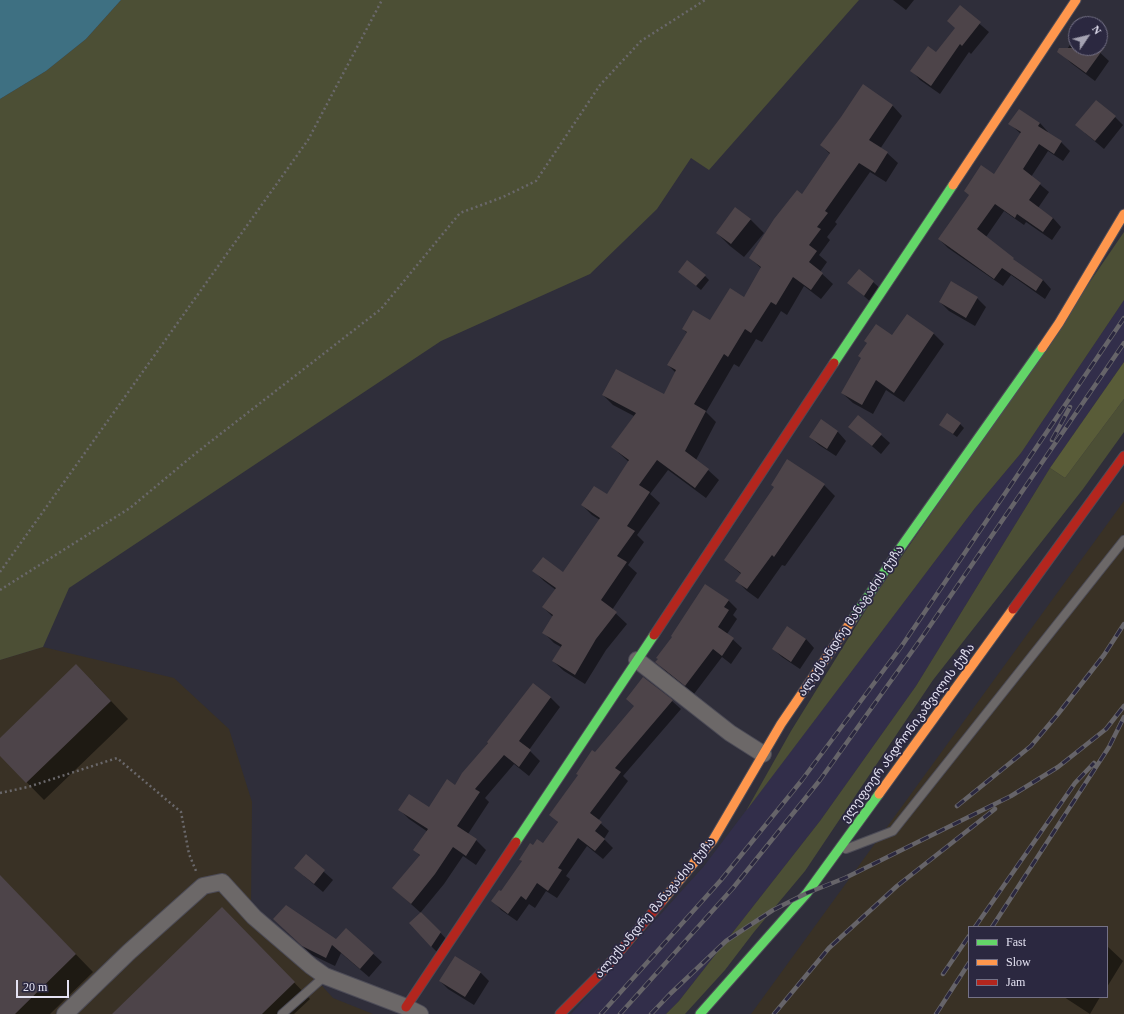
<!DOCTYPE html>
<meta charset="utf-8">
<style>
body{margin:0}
#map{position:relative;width:1124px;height:1014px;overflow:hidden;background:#2f2e3a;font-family:Georgia,serif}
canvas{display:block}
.legend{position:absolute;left:968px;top:926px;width:140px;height:72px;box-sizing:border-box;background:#2b2840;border:1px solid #757287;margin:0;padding:5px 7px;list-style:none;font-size:12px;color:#e4e2f2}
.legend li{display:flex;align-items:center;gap:8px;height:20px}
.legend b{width:20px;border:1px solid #757287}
.north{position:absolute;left:1068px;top:16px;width:40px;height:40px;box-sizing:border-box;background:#2b2840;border:1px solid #757287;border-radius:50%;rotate:55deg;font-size:11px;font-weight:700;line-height:16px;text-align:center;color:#e4e2f2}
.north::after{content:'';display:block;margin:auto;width:14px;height:18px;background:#a5a3b2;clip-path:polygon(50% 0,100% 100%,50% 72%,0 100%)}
.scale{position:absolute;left:16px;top:980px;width:53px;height:18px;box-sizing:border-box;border:2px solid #e4e2f2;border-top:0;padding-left:5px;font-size:12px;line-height:14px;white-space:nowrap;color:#e4e2f2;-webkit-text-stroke:3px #2b2840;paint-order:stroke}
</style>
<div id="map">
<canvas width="1124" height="1014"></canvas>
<ul class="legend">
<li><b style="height:5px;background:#63d668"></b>Fast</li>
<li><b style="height:5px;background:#ff974d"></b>Slow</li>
<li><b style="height:5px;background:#b3261e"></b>Jam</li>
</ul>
<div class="north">N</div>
<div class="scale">20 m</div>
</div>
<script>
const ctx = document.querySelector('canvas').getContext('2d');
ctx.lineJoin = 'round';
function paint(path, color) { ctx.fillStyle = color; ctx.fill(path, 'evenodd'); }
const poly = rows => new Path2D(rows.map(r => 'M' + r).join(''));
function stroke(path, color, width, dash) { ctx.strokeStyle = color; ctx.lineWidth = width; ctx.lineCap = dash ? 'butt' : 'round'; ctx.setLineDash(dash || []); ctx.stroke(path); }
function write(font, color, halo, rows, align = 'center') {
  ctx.font = font + ' Georgia,"Noto Sans Georgian",serif'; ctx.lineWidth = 3.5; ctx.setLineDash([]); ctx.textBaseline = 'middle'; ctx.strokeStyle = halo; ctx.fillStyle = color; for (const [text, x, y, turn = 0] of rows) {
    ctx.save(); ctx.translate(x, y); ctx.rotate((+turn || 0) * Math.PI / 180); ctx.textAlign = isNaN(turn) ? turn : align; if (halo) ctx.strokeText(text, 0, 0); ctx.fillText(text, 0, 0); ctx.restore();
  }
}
const built = poly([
 [1124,300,1124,362,1050,468,916,686,820,821,679,1001,666,1014,571,1014,704,866,975,508,1021,453]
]);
const industrial = poly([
 [1124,501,1124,1014,751,1014],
 [969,927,1107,927,1107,997,969,997],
 [43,647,174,678,229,729,252,802,251,907,333,998,373,1014,0,1014,0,660]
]);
const green = poly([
 [121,0,859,0,709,170,691,158,657,209,590,274,441,341,69,588,43,647,0,660,0,99,46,71,86,39],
 [1124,232,1124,300,1021,453,975,508,746,811,791,731,872,600],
 [1124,399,1124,432,1083,489,933,680,805,871,754,932,725,970,685,1014,666,1014,679,1001,820,821,916,686,1050,468,1065,478]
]);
const forest = poly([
 [1124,362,1124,399,1065,478,1050,468]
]);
const water = poly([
 [0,0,121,0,86,39,46,71,0,99]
]);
const shadow = poly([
 [893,0,914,0,906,10],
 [960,7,989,32,971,54,969,52,940,94,920,80,912,71,936,53,956,29],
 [1076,36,1076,48,1095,48,1109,61,1095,81,1071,63,1063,55],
 [892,105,902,116,880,149,887,153,898,163,886,182,870,172,835,222,837,224,827,237,830,240,819,255,827,262,820,272,833,284,821,299,804,286,787,315,781,311,762,342,756,339,739,367,734,364,706,412,716,422,696,460,708,470,719,480,706,498,668,470,650,494,660,503,637,535,644,542,628,565,637,573,612,610,627,624,606,650,585,684,564,671,553,661,561,647,554,643,544,633,553,617,543,607,556,590,544,581,534,571,564,574,600,520,592,515,582,505,607,495,629,462,612,447,634,416,613,405,603,395,664,396,676,373,668,365,687,333,683,329,711,321,744,298,762,269,750,258,802,195,831,155,821,145],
 [1115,117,1123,125,1104,149,1085,133],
 [1040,123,1048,132,1047,133,1061,142,1070,151,1063,161,1048,151,1031,177,1049,192,1038,208,1053,218,1061,227,1052,240,1026,222,1024,225,1004,211,986,237,1017,263,1043,280,1051,289,1045,299,1011,275,1003,286,948,248,939,239,995,176,1021,134,1010,124],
 [736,209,751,220,764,233,744,257,730,246,717,233],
 [684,276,705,276,709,280,701,290],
 [873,282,882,290,873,304,849,283],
 [977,298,986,307,975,326,949,311,940,302],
 [907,316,934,334,944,344,904,402,886,390,873,414,853,403,842,393,862,358,893,337],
 [821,421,838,432,846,441,836,456,819,445,810,437],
 [960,424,964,428,957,437,940,425],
 [850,427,881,435,890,443,881,454],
 [787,461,824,485,835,496,785,566,782,565,758,599,747,591,736,580,741,574,725,560,775,488],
 [728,600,737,609,733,615,737,619,727,634,742,648,731,664,722,657,694,694,665,671,657,662],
 [806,639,814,648,800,669,782,657,773,649],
 [643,678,672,701,681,709,623,776,628,781,598,821,609,831,604,839,613,848,603,859,587,846,566,876,570,879,557,898,546,891,535,908,529,904,517,921,501,910,493,901,501,893,523,862,520,860,533,846,544,844,558,822,550,814,595,754,635,707],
 [94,683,128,719,44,800,0,755,0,740],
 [533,684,551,698,560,707,529,750,540,761,529,776,514,764,485,798,489,802,468,834,476,840,486,850,476,865,463,856,444,884,421,912,449,942,440,955,431,946,421,913,393,888,420,856,415,850,428,832,409,819,400,810,429,808,455,786],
 [306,856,333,880,323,892,304,876],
 [0,876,93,972,50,1014,0,1014],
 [238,924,310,999,294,1014,113,1014],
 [283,928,336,941,346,929,382,962,369,977,341,953,335,966,312,955],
 [1107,946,1123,961,1107,987],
 [480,972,489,981,474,1005,448,989,440,981],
 [1064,997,1100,997,1090,1014]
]);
const building = poly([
 [960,5,981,22,962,46,960,44,931,86,910,71,928,46,936,52,955,28,947,21],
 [1059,48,1104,48,1086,73,1057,52],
 [863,84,893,105,869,140,888,152,875,173,859,163,825,211,828,213,817,227,821,229,809,245,817,251,809,262,823,273,811,290,793,277,776,305,771,302,751,333,745,329,728,357,724,354,694,404,706,411,685,451,709,469,695,488,657,460,639,485,650,492,627,526,635,531,617,556,627,562,601,600,617,612,596,639,575,675,552,661,562,645,542,633,553,615,542,607,556,588,532,571,543,557,563,572,600,518,581,505,594,486,607,494,629,460,611,447,636,413,602,395,616,369,664,394,676,370,667,365,687,332,682,329,693,310,710,320,730,288,744,297,761,267,749,258,774,219,797,190,802,194,830,153,820,145,841,117],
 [1096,100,1116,116,1095,141,1075,125],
 [1019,109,1040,123,1038,126,1062,141,1054,154,1039,144,1023,169,1041,183,1029,200,1053,218,1043,232,1017,214,1015,218,995,204,977,229,1014,258,1013,259,1043,280,1036,291,1002,268,994,279,938,239,969,195,964,191,981,165,994,174,1021,132,1008,124],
 [735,207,751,219,731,244,716,233],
 [687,260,706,275,696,286,678,272],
 [859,269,874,281,864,296,847,283],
 [951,281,978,297,966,318,939,302],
 [907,314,934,333,894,393,876,380,862,405,841,393,861,358,858,356,867,343,864,341,876,324,892,335],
 [947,413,961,423,953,434,939,425],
 [858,415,882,434,872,446,848,427],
 [821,419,838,431,827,449,809,437],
 [787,459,825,484,774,557,772,555,747,589,735,581,741,573,724,560,774,487,771,485],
 [705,584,729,600,724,607,729,610,718,627,734,638,722,656,713,649,685,686,655,662,658,659,656,658,672,637,671,636],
 [787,626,806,639,791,662,772,649],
 [76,664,111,701,26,783,0,756,0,738],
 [643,677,673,700,615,768,621,772,590,813,602,822,595,831,605,839,595,851,578,838,558,868,562,870,548,891,537,883,526,900,521,896,508,914,491,901,499,890,501,891,522,861,519,860,530,843,533,845,537,839,543,843,558,822,549,815,578,775,576,774,592,750,595,752,634,706,626,699],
 [533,683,551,697,519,741,531,750,519,767,504,755,475,789,480,792,457,826,477,839,466,856,453,847,435,874,411,904,392,888,420,855,413,850,428,829,398,810,409,794,429,807,447,779,455,785,462,773,488,743,487,742],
 [306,854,325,870,314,884,294,868],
 [0,875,76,954,15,1014,0,1014],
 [286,905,336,939,346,928,374,953,360,969,332,945,326,958,302,946,273,919],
 [222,907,295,982,262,1014,112,1014],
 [421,912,441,932,431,947,409,923],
 [455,956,481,972,465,997,439,981]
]);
const path = poly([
 [0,572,308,140,382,0],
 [0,590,130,508,196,453,381,309,460,213,503,197,536,181,600,85,641,41,705,0],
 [0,793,28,787,117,758,181,812,189,854,196,871]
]);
const lane = poly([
 [846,849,893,831,1124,540],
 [282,1014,325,976]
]);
const street = poly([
 [637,660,730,733,763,754],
 [65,1014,129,952,203,886,222,882,254,917,311,966,325,976,406,1007,420,1014]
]);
const fast = poly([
 [834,363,953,185],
 [852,620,901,547,1042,348],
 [516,842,654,635],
 [700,1014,807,893,879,794]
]);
const slow = poly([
 [953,185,1076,0],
 [1042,348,1059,323,1124,214],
 [879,794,1013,609],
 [662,901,713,840,781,724,852,620]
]);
const jam = poly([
 [1013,609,1124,456],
 [654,635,834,363],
 [406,1007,516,842],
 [560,1014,604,970,662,901]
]);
const rail = poly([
 [1052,440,1070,407],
 [957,806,1031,746,1058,714,1104,655,1124,624],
 [975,927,1075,783,1094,763],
 [992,927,1109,747,1124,717],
 [943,974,969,936],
 [601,1014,721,880,802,780,901,647,1124,318],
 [620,1014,733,888,820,780,923,636,1124,343],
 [651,1014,670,994,726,941,773,910,807,893,845,878,1011,796,1058,767,1106,729,1124,706],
 [774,1014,829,948,897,886,995,809],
 [936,1014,969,963]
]);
const streetNames = [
 ["ალექსანდრე მანაგაძის ქუჩა",851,621,-56],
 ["ელეფთერ ანდრონიკაშვილის ქუჩა",908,733,-54],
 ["ალექსანდრე მანაგაძის ქუჩა",655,908,-50]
];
paint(built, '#322e4a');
paint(industrial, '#393125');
paint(green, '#4c4f35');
paint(forest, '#595c38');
paint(water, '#3e7082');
paint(shadow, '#0007');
paint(building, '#4d4449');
stroke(lane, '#4d4c57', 10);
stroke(street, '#4d4c57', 18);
stroke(fast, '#4d4c57', 11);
stroke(slow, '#4d4c57', 11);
stroke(jam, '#4d4c57', 11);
stroke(path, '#6a686b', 2.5, [2, 3]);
stroke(lane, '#6c6868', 8);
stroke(street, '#6c6868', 16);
stroke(fast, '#63d668', 9);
stroke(slow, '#ff974d', 9);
stroke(jam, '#b3261e', 9);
stroke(rail, '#666469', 4.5);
stroke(rail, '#2b2840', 3, [9]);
write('12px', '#e4e2f2', '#2b2840', streetNames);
</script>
